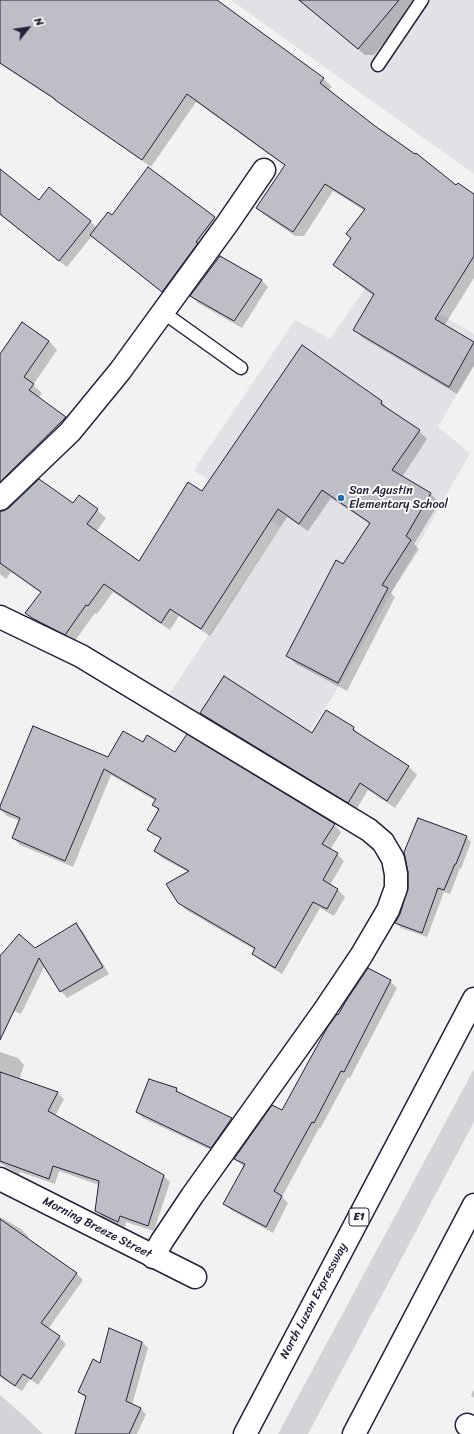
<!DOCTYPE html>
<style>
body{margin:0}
#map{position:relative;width:474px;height:1434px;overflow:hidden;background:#f2f2f3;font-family:Sriracha,sans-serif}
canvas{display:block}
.north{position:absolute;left:8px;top:8px;width:40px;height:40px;-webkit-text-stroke:3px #fff;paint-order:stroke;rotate:60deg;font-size:11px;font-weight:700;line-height:16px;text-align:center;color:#22223b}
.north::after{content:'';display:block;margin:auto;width:14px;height:18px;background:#22223b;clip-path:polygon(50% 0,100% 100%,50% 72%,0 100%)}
</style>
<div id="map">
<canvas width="474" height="1434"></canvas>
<div class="north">N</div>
</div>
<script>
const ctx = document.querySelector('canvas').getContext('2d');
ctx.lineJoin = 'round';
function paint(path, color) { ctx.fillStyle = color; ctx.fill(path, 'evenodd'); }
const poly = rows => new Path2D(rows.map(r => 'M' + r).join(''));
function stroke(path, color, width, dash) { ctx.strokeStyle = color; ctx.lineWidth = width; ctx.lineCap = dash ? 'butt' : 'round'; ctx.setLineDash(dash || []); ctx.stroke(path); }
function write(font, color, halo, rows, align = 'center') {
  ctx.font = font + ' Sriracha,sans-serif'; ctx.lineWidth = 4; ctx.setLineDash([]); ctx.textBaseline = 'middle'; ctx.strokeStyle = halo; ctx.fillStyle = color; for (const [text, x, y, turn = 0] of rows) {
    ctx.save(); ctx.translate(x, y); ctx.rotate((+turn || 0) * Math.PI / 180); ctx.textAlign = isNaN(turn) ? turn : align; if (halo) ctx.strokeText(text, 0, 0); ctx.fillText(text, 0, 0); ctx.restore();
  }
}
const built = poly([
 [231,0,474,0,474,174],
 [374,275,474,334,474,364,438,427,470,453,332,698,284,769,167,697,280,527,194,470,295,320,330,339]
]);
const green = poly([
 [474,1069,474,1122,308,1434,278,1434],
 [0,1395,24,1416,43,1434,0,1434]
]);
const shadow = poly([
 [0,0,216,0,323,78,332,87,328,91,474,201,474,278,444,326,474,343,474,366,457,394,363,338,354,330,374,296,343,273,334,264,352,239,365,211,333,191,304,236,295,236,266,216,257,208,285,166,196,102,151,167,61,104,0,64],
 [298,0,412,0,416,4,374,55,365,55],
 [148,168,215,218,221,225,169,298,92,236,67,267,0,215,0,170,39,201,90,221,97,228,112,217],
 [261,280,268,287,242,328,198,303,191,296],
 [22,323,49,341,57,350,33,385,42,393,38,398,66,417,74,426,0,498,0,356],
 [302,347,382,402,390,411,419,431,427,439,402,477,431,494,439,503,414,544,419,549,391,593,395,597,347,691,296,664,288,656,343,565,370,524,331,498,308,531,287,517,210,636,179,616,170,630,113,592,97,614,95,613,74,642,35,622,26,613,41,593,11,572,6,579,0,574,0,512,73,504,97,510,106,518,96,532,139,562,202,492],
 [201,713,312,735,353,728,362,737,409,767,417,775,395,808,368,790,356,810,209,721],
 [143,744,176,753,334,825,341,832,330,850,337,854,344,861,330,885,338,890,345,897,334,916,320,908,282,974,260,960,253,953,255,950,186,910,179,902,188,872,162,858,155,851,162,840,149,829,159,811,153,805,156,801,111,775,73,867,20,845,13,838,20,821,7,816,0,809,108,758],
 [466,837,471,842,461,869,460,868,450,894,444,892,427,937,401,928,396,922],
 [76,924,82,930,109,974,67,998,61,991,45,965,21,1014,0,1005,0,956,34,949],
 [368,969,390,981,397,988,350,1078,348,1077,320,1129,319,1128,282,1197,288,1203,273,1233,231,1210,225,1204,244,1167,235,1159,283,1112,339,1016],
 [0,1052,18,1058,24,1065,19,1080,57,1093,64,1099,55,1116,164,1176,170,1182,154,1231,126,1222,125,1228,103,1217,96,1210,99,1185,59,1171,55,1184,20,1172,19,1175,0,1163],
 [176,1089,183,1096,231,1119,238,1125,217,1153,143,1118,137,1112],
 [0,1217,21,1229,28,1236,28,1240,77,1274,83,1280,48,1329,59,1337,66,1344,38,1385,30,1379,22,1391,0,1377],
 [142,1342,148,1348,132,1405,140,1408,146,1414,137,1434,76,1434,86,1398,79,1392,100,1364],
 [474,1390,474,1398,471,1395]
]);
const building = poly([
 [0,0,217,0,324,78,320,83,375,126,415,154,416,153,456,185,458,183,474,194,474,256,435,319,474,342,449,387,353,330,374,294,333,265,351,238,346,234,365,209,325,184,293,232,256,208,285,165,187,94,142,160,55,100,55,99,0,63,0,0],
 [299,0,399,0,358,49,299,0],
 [148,167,215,217,196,242,198,243,162,292,90,235,108,212,112,215,148,167],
 [0,169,39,200,49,187,91,221,59,261,0,214,0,169],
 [220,256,262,280,234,321,190,296,220,256],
 [22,322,49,341,24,377,34,384,29,390,66,417,0,482,0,354,22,322],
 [302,345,382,401,381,404,420,430,392,470,431,493,406,536,411,540,382,585,388,588,338,683,286,656,336,560,343,564,370,523,322,490,299,524,278,509,201,629,170,609,161,623,104,584,88,606,86,605,65,635,32,618,25,613,41,592,0,563,0,511,3,511,9,508,39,479,73,503,79,495,98,509,87,524,139,561,188,482,202,491,302,345],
 [224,676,312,733,326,710,354,727,353,730,409,766,387,801,360,783,348,803,200,713,224,676],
 [33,726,108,757,123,731,143,742,147,735,175,752,187,734,335,824,322,844,338,853,323,880,338,889,327,909,313,902,275,968,252,954,255,948,178,903,166,884,189,871,154,851,161,838,147,830,159,809,152,805,156,799,104,769,65,861,12,838,20,818,0,809,0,806,33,726],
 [418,818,467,836,456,864,455,864,444,890,438,888,422,933,395,923,400,914,408,888,408,872,404,852,418,818],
 [76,923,103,967,60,992,39,958,0,1040,0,956,19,934,35,948,76,923],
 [368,968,391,980,344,1072,341,1071,314,1123,312,1122,274,1191,282,1196,266,1227,223,1204,245,1164,234,1159,272,1105,282,1110,327,1028,337,1014,338,1015,346,1001,368,968],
 [0,1072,58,1092,48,1111,164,1175,148,1226,120,1216,118,1222,95,1211,99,1181,53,1166,49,1179,0,1161,0,1072],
 [149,1079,177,1088,176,1091,232,1118,211,1148,136,1112,149,1079],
 [0,1219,77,1273,41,1323,60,1336,31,1379,23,1374,15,1386,0,1375,0,1219],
 [109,1328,142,1342,126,1401,141,1408,129,1434,75,1434,86,1396,78,1392,93,1359,100,1363,109,1328]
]);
const lane = poly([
 [378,65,422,0],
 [164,313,241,368]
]);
const street = poly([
 [0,499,70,432,120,371,227,224,264,170],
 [0,617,81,656,369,830,383,842,393,859,396,874,396,888,388,910,361,956,324,1011,192,1196,162,1241,153,1257]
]);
const secondary = poly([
 [0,1179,195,1277],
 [467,1425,474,1428]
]);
const highway = poly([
 [245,1434,474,999],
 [354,1434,474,1205]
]);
const markers = [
 [341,498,4,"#1f6fb2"]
];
const shields = [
 [359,1217,20]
];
const shieldNames = [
 ["E1",359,1217]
];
const poiNames = [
 ["San Agustin",349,491],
 ["Elementary School",349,505]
];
const streetNames = [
 ["Morning Breeze Street",97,1228,27],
 ["North Luzon Expressway",314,1301,-62]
];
paint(built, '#e2e2e6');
paint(green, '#d3d3d8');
paint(shadow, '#0003');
paint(building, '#bebec6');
stroke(building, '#22223b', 1);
stroke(lane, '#22223b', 15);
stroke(street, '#22223b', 25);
stroke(secondary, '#22223b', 25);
stroke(highway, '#22223b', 25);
stroke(lane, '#fff', 12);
stroke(street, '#fff', 22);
stroke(secondary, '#fff', 22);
stroke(highway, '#fff', 22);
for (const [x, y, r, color] of markers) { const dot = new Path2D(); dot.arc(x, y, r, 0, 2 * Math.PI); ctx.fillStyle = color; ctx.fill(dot); stroke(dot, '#fff', 1.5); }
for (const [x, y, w] of shields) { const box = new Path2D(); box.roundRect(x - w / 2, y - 9, w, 18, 3); ctx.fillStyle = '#fff'; ctx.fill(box); stroke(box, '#22223b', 1); }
write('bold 11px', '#22223b', null, shieldNames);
write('12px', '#22223b', '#fff', poiNames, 'left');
write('12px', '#22223b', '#fff', streetNames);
</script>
